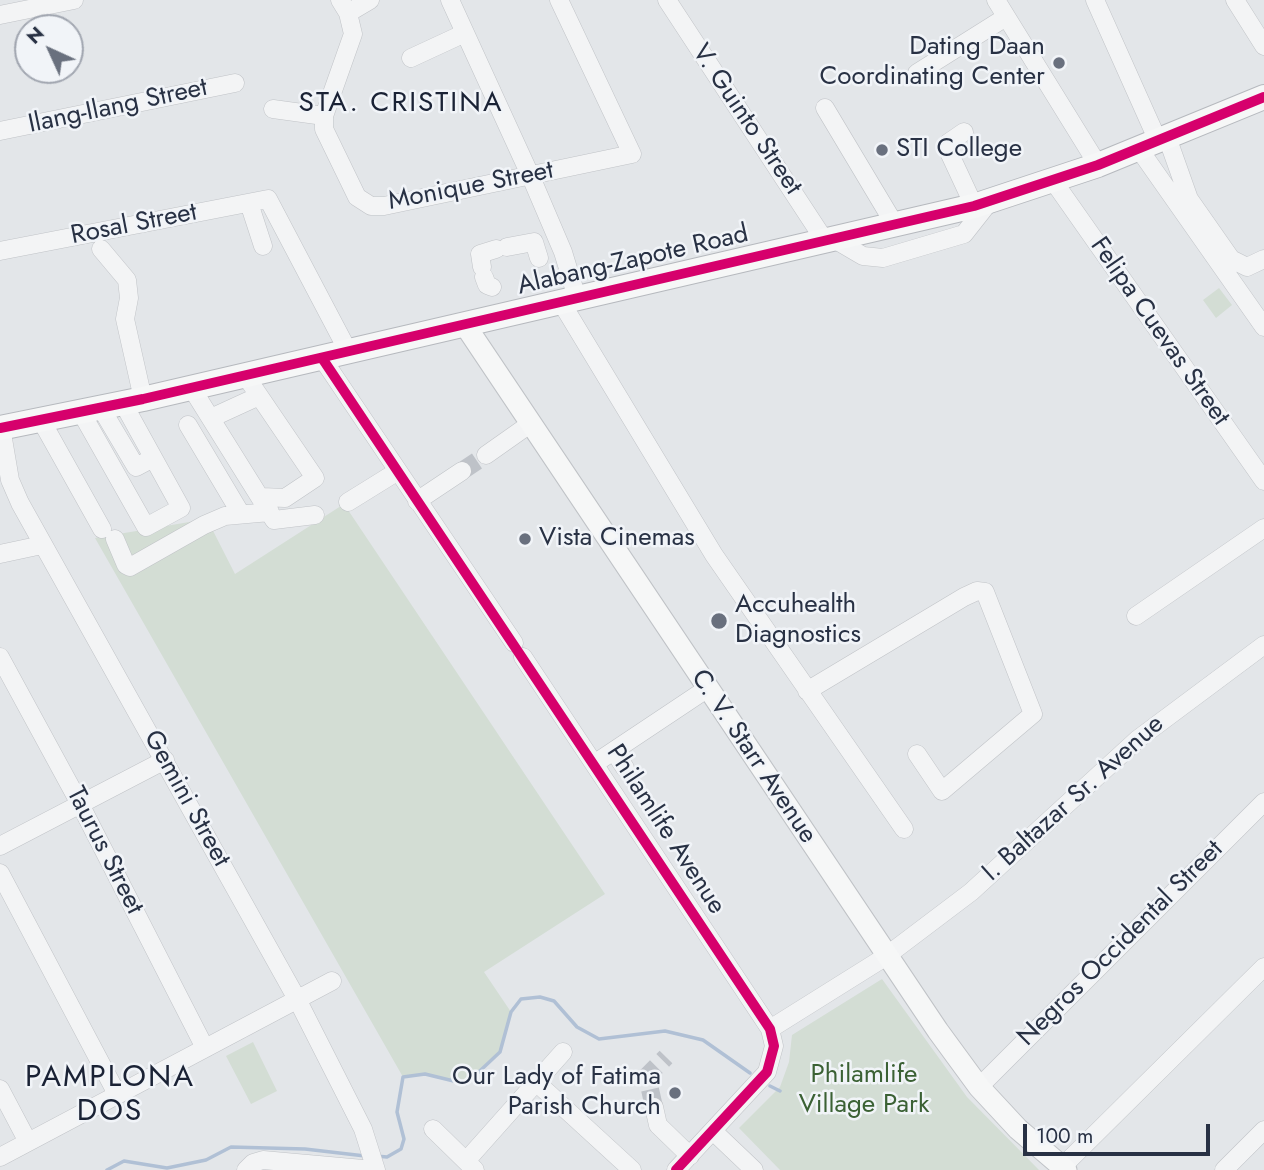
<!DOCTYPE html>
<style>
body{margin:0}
#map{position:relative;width:1264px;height:1170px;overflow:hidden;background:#e3e6e9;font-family:Jost,sans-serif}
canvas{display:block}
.north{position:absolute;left:14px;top:14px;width:70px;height:70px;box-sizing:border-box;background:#f1f4f8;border:2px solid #a1a6b0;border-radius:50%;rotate:315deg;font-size:19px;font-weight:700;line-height:28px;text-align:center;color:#283144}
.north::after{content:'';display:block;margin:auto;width:24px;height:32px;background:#69707e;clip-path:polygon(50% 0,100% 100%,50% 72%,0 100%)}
.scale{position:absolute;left:1023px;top:1124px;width:187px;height:32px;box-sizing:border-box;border:4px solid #283144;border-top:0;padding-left:9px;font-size:21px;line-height:24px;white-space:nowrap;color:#283144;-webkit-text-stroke:5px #f1f4f8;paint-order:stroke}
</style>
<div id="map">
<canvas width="1264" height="1170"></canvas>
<div class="north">N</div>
<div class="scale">100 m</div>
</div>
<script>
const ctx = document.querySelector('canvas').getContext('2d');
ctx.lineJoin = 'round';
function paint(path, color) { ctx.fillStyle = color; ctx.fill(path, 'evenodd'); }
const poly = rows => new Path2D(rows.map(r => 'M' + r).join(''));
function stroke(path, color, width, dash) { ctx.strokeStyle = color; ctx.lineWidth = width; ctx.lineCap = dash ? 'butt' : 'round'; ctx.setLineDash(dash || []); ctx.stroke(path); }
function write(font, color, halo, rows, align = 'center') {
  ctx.font = font + ' Jost,sans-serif'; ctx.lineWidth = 5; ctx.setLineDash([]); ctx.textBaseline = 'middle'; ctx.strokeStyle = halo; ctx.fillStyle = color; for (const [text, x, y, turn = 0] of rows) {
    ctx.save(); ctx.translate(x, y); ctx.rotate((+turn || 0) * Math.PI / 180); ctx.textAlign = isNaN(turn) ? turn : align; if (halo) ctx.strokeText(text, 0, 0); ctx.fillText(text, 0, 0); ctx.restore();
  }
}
const green = poly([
 [1219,288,1232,305,1216,318,1203,300],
 [344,504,605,894,484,972,511,1012,500,1052,466,1084,425,1074,403,1077,95,538,207,519,235,574],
 [882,979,967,1097,1039,1170,780,1170,739,1128,780,1087,789,1062,792,1035],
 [253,1042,277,1091,251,1104,226,1056]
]);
const stream = poly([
 [770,1086,780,1091],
 [376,1156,387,1157,401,1149,404,1139,397,1112,403,1077,425,1074,466,1084,500,1052,511,1012,521,999,540,997,554,1001,577,1027,599,1039,665,1031,703,1040,750,1073],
 [107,1170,124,1161,167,1168,206,1160,231,1147,305,1149,365,1156]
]);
const minorTunnel = poly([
 [462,471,486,455],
 [654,1107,647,1076,666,1057]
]);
const minor = poly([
 [340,0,348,13,353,34,324,116,324,129,357,197,371,206,384,206,632,154,559,0],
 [450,0,531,177,563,252,577,298],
 [667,0,825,241],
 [996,0,1098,165],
 [1095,0,1158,141],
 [1235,0,1264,46],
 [348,13,370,0],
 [0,15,74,0],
 [411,58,465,33],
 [917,73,1006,17],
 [825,108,895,225],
 [273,109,324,116],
 [0,131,235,83],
 [964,132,948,143,947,148,974,206],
 [1167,137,1189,199,1231,259,1247,267,1264,259],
 [1139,149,1264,327],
 [1054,182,1264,481],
 [249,203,263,246],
 [834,239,863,256,883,258,964,234,990,201],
 [507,247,534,242,539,258],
 [101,249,127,280,129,298,125,319,143,399],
 [0,251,268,199,348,351],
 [482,267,480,254,496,249],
 [484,277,487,285,492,287],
 [561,302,714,555,904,829],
 [322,358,514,643],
 [245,375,315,478,285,498,262,497],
 [191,387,274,520,315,515],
 [101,408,136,467,153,458],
 [81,412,146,527,181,508,123,403],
 [211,418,259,396],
 [41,420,102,529],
 [188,425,241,514],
 [1,427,10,480,20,503,297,999,363,1129,376,1170],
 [486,455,530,424],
 [417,501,462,471],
 [348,502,398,471],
 [115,539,126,565,130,567,204,525,225,516,270,512],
 [0,554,42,545],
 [1136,616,1264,528],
 [0,657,80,804,205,1048],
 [523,657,770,1029,774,1046,767,1072,676,1170],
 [807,691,964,597,977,591,985,592,1033,714,942,791,917,754],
 [614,751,625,768],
 [594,764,708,688],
 [0,846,165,760],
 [0,873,117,1094],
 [770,1029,885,957,971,892,1138,739,1264,645],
 [536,1082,632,1170],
 [979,1087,1264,802],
 [0,1089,28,1142],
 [654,1107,658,1125,690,1156],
 [433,1129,475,1170],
 [713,1131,754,1170],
 [0,1157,332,981],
 [466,1161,563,1052],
 [1062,1167,1264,967],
 [246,1170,253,1163,263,1160,374,1170],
 [1224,1170,1264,1130]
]);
const major = poly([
 [465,325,938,1031,979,1087,1018,1129,1066,1170]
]);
const highway = poly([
 [0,428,143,399,974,206,1098,165,1264,97]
]);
const cycleway = poly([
 [322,358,770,1029,774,1046,767,1072,676,1170],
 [0,428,143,399,974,206,1098,165,1264,97]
]);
const markers = [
 [1059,63,7,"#69707e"],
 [882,150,7,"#69707e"],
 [525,539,7,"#69707e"],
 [719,621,9,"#69707e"],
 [675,1093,7,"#69707e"]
];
const poiNames = [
 ["Dating Daan",1045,48,"right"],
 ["Coordinating Center",1045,78,"right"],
 ["STI College",896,150],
 ["Vista Cinemas",539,539],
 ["Accuhealth",735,606],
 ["Diagnostics",735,636],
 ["Our Lady of Fatima",661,1078,"right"],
 ["Parish Church",661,1108,"right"]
];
const streetNames = [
 ["Ilang-Ilang Street",118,107,-12],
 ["V. Guinto Street",746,120,56],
 ["Monique Street",471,187,-11],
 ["Rosal Street",134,225,-11],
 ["Alabang-Zapote Road",633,261,-13],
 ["Felipa Cuevas Street",1159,332,55],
 ["C. V. Starr Avenue",753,757,56],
 ["Gemini Street",186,799,61],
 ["I. Baltazar Sr. Avenue",1074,799,-42],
 ["Philamlife Avenue",665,830,57],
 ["Taurus Street",104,851,63],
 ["Negros Occidental Street",1121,944,-45]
];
const parkNames = [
 ["Philamlife",864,1076],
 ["Village Park",864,1106]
];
const neighbourhoodNames = [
 ["STA. CRISTINA",401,104]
];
const quarterNames = [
 ["PAMPLONA",110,1079],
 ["DOS",110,1113]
];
paint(green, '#d3ddd4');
stroke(stream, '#b0c0d5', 3.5);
stroke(minorTunnel, '#bec2c8', 18, [18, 9]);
stroke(minor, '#c0c3c7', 19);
stroke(major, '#c0c3c7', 23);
stroke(highway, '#b6b9be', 26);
stroke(minor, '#f3f4f5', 18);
stroke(major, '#f6f7f7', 21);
stroke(highway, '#f6f7f7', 24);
stroke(cycleway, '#d6006c', 10);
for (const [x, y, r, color] of markers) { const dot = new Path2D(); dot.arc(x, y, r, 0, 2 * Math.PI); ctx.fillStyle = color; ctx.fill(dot); stroke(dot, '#f1f4f8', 2.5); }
write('26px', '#283144', '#f1f4f8', poiNames, 'left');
write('26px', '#283144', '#f1f4f8', streetNames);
write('26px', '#3b6134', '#f1f4f8', parkNames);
ctx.letterSpacing = '2px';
write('28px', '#1a2235', '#f1f4f8', neighbourhoodNames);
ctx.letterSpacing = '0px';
ctx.letterSpacing = '2px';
write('30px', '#1a2235', '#f1f4f8', quarterNames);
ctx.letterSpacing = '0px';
</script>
